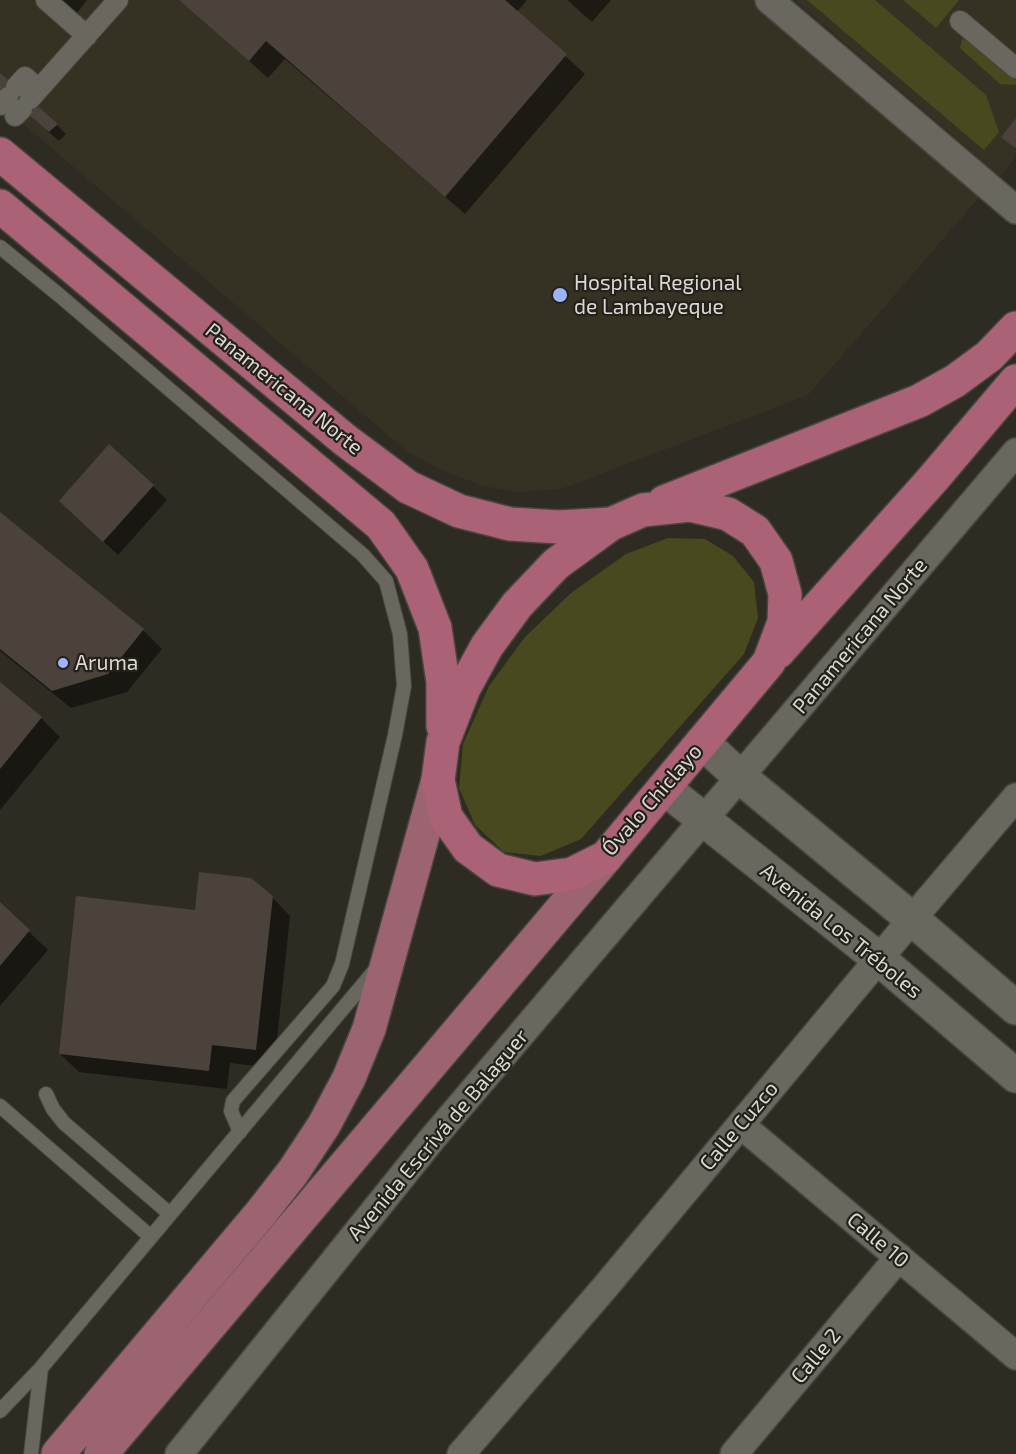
<!DOCTYPE html>
<meta charset="utf-8">
<style>
body{margin:0}
canvas{display:block;background:#2d2b22}
</style>
<canvas width="1016" height="1454"></canvas>
<script>
const ctx = document.querySelector('canvas').getContext('2d');
ctx.lineJoin = 'round';
function paint(path, color) { ctx.fillStyle = color; ctx.fill(path, 'evenodd'); }
const poly = rows => new Path2D(rows.map(r => 'M' + r).join(''));
function stroke(path, color, width, dash) { ctx.strokeStyle = color; ctx.lineWidth = width; ctx.lineCap = dash ? 'butt' : 'round'; ctx.setLineDash(dash || []); ctx.stroke(path); }
function write(font, color, halo, rows, align = 'center') {
  ctx.font = font + ' "Exo 2",sans-serif'; ctx.lineWidth = 4.5; ctx.setLineDash([]); ctx.textBaseline = 'middle'; ctx.strokeStyle = halo; ctx.fillStyle = color; for (const [text, x, y, turn = 0] of rows) {
    ctx.save(); ctx.translate(x, y); ctx.rotate((+turn || 0) * Math.PI / 180); ctx.textAlign = isNaN(turn) ? turn : align; if (halo) ctx.strokeText(text, 0, 0); ctx.fillText(text, 0, 0); ctx.restore();
  }
}
const built = poly([
 [0,0,754,0,982,194,808,395,561,489,517,492,483,486,442,470,408,452,0,104],
 [795,0,1016,0,1016,157,1000,176]
]);
const green = poly([
 [807,0,875,0,986,95,999,132,984,150],
 [903,0,959,0,936,28],
 [969,36,1016,78,1016,85,1000,84,960,48,962,40],
 [668,538,705,539,733,556,754,582,758,618,744,654,581,839,541,856,504,852,475,825,459,788,463,744,489,686,525,637,571,593,626,554]
]);
const shadow = poly([
 [47,0,87,0,71,21],
 [181,0,527,0,517,12,585,74,465,214,285,59,268,78],
 [567,0,611,0,592,22],
 [0,75,57,125,66,134,59,141,0,89],
 [153,486,167,500,118,555,75,515],
 [0,514,143,630,162,649,127,692,71,708,0,651],
 [0,684,41,718,60,737,0,810],
 [272,897,290,916,274,1068,230,1063,227,1089,79,1072,60,1054],
 [0,904,48,950,0,1006]
]);
const building = poly([
 [179,0,505,0,567,54,445,197,266,41,249,61],
 [0,73,58,124,49,132,0,90],
 [1016,118,1016,147,1015,148,1001,137],
 [109,444,154,485,103,542,59,501],
 [0,512,144,629,108,674,52,691,0,649],
 [0,682,42,717,0,769],
 [199,872,251,878,273,896,256,1050,212,1045,209,1071,59,1054,76,896,195,910],
 [0,902,30,930,0,966]
]);
const service = poly([
 [0,247,59,295,363,555,386,581,400,634,404,686,395,735,342,964,333,986,233,1101,231,1111,240,1132],
 [46,1094,53,1109,64,1123,170,1214],
 [0,1106,151,1237],
 [0,1411,41,1368,377,968],
 [31,1454,41,1368]
]);
const pedestrian = poly([
 [46,0,87,36],
 [960,21,1016,68],
 [16,87,25,77,39,89],
 [30,99,118,0],
 [1,105,8,97],
 [15,116,22,109]
]);
const minor = poly([
 [769,0,1016,210],
 [741,1125,1016,1356],
 [179,1454,432,1139,1016,452],
 [461,1454,606,1286,912,919,1016,797],
 [734,1454,899,1257]
]);
const secondary = poly([
 [702,742,740,777,912,919,1016,1008],
 [664,788,879,959,1016,1076]
]);
const primary = poly([
 [58,1454,261,1213,293,1172,324,1125,349,1078,369,1029,438,780],
 [101,1454,606,857]
]);
const trunk = poly([
 [0,154,345,440,408,487,459,511,510,524,559,527,611,524,643,510,690,505,728,514,755,531,776,561,785,594,784,622,769,662,606,857,572,874,535,879,498,870,468,848,446,817,438,780,443,742,464,688,487,646,517,605,556,564,611,524],
 [0,206,381,525,412,569,435,628,443,682,443,726],
 [664,502,919,401,955,381,989,356,1016,328],
 [778,652,932,480,1016,381]
]);
const markers = [
 [560,295,8,"#9eb3fd"],
 [63,663,6,"#9eb3fd"]
];
const poiNames = [
 ["Hospital Regional",574,283],
 ["de Lambayeque",574,307],
 ["Aruma",75,663]
];
const streetNames = [
 ["Panamericana Norte",284,389,39],
 ["Panamericana Norte",860,636,-50],
 ["Óvalo Chiclayo",652,800,-49],
 ["Avenida Los Tréboles",841,931,39],
 ["Calle Cuzco",739,1126,-50],
 ["Avenida Escrivá de Balaguer",438,1135,-50],
 ["Calle 10",878,1240,40],
 ["Calle 2",816,1356,-50]
];
paint(built, '#363223');
paint(green, '#48491e');
paint(shadow, '#0007');
paint(building, '#4a423b');
stroke(service, '#48463f', 16);
stroke(pedestrian, '#48463f', 22);
stroke(minor, '#48463f', 30);
stroke(secondary, '#48463f', 36);
stroke(primary, '#48463f', 36);
stroke(trunk, '#48463f', 36);
stroke(service, '#6a685e', 14);
stroke(pedestrian, '#6a685e', 20);
stroke(minor, '#6a685e', 27);
stroke(secondary, '#6a685e', 33);
stroke(primary, '#9c6470', 33);
stroke(trunk, '#ac6276', 33);
for (const [x, y, r, color] of markers) { const dot = new Path2D(); dot.arc(x, y, r, 0, 2 * Math.PI); ctx.fillStyle = color; ctx.fill(dot); stroke(dot, '#232119', 2); }
write('21px', '#d9d8d2', '#232119', poiNames, 'left');
write('21px', '#d9d8d2', '#232119', streetNames);
</script>
